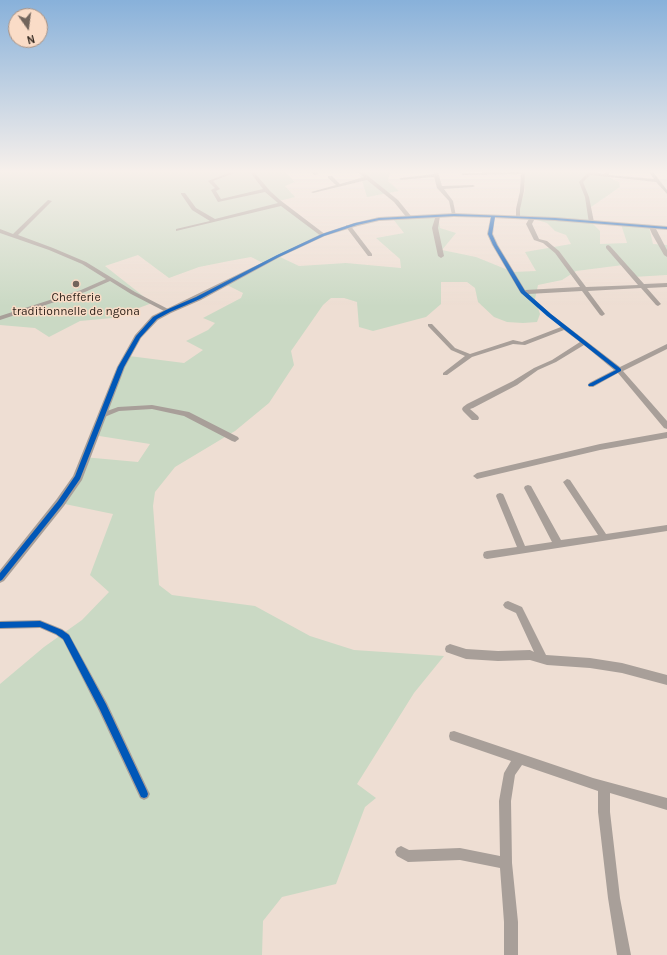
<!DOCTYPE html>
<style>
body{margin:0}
#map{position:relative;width:667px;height:955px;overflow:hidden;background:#eeded3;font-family:Karla,sans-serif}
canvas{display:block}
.north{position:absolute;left:8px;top:8px;width:40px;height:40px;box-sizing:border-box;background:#fadcc7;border:1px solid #a99283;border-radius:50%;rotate:166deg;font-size:11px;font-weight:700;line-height:16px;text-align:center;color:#2f241c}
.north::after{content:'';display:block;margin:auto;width:14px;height:18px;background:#72655c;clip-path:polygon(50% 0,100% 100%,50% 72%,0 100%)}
</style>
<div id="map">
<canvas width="667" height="955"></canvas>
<div class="north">N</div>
</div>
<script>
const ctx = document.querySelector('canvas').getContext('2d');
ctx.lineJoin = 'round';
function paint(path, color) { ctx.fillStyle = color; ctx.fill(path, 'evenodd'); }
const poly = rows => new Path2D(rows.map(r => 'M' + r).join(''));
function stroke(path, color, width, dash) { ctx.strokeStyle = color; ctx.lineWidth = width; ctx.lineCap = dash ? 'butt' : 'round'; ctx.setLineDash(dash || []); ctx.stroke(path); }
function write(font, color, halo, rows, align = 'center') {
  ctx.font = font + ' Karla,sans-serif'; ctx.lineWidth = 3; ctx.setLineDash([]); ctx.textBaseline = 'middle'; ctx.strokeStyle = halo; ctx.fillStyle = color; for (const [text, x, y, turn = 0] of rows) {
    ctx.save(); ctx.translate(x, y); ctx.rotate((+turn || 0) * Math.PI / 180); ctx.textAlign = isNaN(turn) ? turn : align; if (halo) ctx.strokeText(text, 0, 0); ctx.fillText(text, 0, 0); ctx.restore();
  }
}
const green = poly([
 [0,172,285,172,295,182,285,186,295,197,279,201,323,235,278,256,299,266,346,263,401,268,400,259,376,238,404,233,393,219,438,216,440,228,456,233,442,250,476,257,513,272,536,271,525,252,571,244,566,235,555,231,547,223,531,218,516,217,525,190,524,182,524,172,598,172,619,182,620,187,591,207,591,222,600,231,600,244,627,243,621,224,649,227,653,244,667,245,667,275,633,277,623,265,576,271,562,280,538,285,535,299,540,314,537,322,523,323,507,322,494,317,478,302,475,288,467,282,441,282,441,304,426,317,373,331,359,327,357,302,344,298,331,298,323,305,291,351,294,365,269,403,235,431,175,467,155,492,153,506,159,585,172,595,255,606,310,636,354,650,444,656,414,693,357,784,376,798,365,807,336,884,282,897,263,921,262,955,0,955,0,684,44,647,82,620,109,592,90,575,113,514,60,503,83,457,138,462,150,444,93,435,129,356,184,363,203,350,186,341,208,330,215,323,203,318,241,298,243,293,225,284,263,263,251,257,229,261,199,267,169,278,138,255,105,266,152,303,112,318,80,321,49,337,35,328,0,325],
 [357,172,390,172,388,181,399,191,367,197,360,174]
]);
const minor = poly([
 [231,172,237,172,213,181,220,189,216,191,221,199,263,189,250,172,254,172,270,191,280,200,326,235,321,236,281,206,176,231,176,229,210,221,192,210,181,194,181,193,185,193,196,208,215,219,278,203,265,192,218,202,211,190,215,188,208,181,231,172],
 [312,172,316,172,318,174,314,175,312,172],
 [358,172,363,172,398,200,411,216,411,218,407,218,394,202,367,180,313,193,311,192,336,185,328,178,328,176,332,176,340,184,364,177,358,172],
 [434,172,438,172,442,186,473,185,475,186,473,187,444,189,453,201,456,216,452,215,449,201,437,188,434,177,401,180,399,179,401,178,434,174,434,172],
 [525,172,524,191,520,209,520,217,518,218,516,217,516,209,520,191,521,174,463,175,461,174,463,173,525,172],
 [588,172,604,174,605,172,609,172,609,175,654,179,649,172,653,172,667,190,667,194,656,182,590,175,583,182,589,197,594,222,589,223,585,197,579,182,588,172],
 [48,200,52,201,18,235,53,248,86,262,135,292,170,310,170,312,166,312,131,294,110,281,85,292,0,320,0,316,81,290,106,279,82,264,49,250,0,233,0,229,13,234,48,200],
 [436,215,440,216,438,228,444,256,441,258,438,256,432,228,436,215],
 [491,215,495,216,493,234,498,245,525,290,580,287,555,253,543,243,534,240,526,224,530,217,532,216,535,218,532,224,539,239,547,241,559,251,586,287,638,285,606,248,606,246,608,245,610,246,644,284,667,283,667,287,647,288,661,304,658,306,656,305,641,288,588,291,605,314,602,316,600,315,582,291,528,294,551,314,620,367,667,344,667,349,623,371,667,421,667,429,664,428,618,373,593,387,589,387,588,385,589,383,614,370,584,345,556,362,538,370,517,385,473,408,470,409,478,416,479,418,478,420,472,420,463,411,462,409,463,407,467,404,513,381,534,368,552,360,580,342,564,330,525,345,513,344,472,357,447,375,443,375,443,373,465,356,451,350,428,326,428,324,432,324,455,348,470,354,513,340,522,342,561,327,520,292,492,245,487,234,491,215],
 [346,225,350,225,372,254,372,256,368,256,346,227,346,225],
 [650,226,655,227,667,250,667,257,664,255,652,234,649,227,650,226],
 [152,405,189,412,238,437,239,439,235,442,232,441,184,416,152,409,119,411,102,418,98,416,99,414,118,407,152,405],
 [667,432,667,438,600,450,477,479,473,476,477,473,600,444,667,432],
 [567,479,570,480,606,534,667,525,667,531,487,559,484,558,483,555,484,552,487,551,517,547,496,496,497,494,500,493,503,494,504,496,525,546,552,542,524,488,525,486,528,485,531,486,561,540,598,535,563,482,567,479],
 [508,601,522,607,546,655,590,658,622,663,667,675,667,685,622,673,590,668,547,665,530,660,498,661,466,659,446,652,445,649,446,646,450,644,466,649,498,651,530,650,534,652,516,613,505,608,503,605,505,602,508,601],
 [40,620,62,629,69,634,107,703,148,790,150,794,148,798,144,800,140,798,99,711,63,640,56,635,40,628,0,629,0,621,40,620],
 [454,731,593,778,667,798,667,810,610,793,610,812,620,898,631,955,617,955,608,898,598,812,598,791,522,765,515,775,511,801,512,863,518,922,518,955,504,955,504,922,500,868,460,860,408,862,397,856,395,852,397,848,401,846,409,850,460,848,500,856,499,801,504,773,511,761,450,740,449,736,450,732,454,731]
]);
const tertiary = poly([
 [454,213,555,217,667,226,667,230,555,221,493,218,454,217,379,221,358,226,325,236,280,257,201,300,171,313,158,320,141,338,125,367,82,480,64,506,4,581,0,583,0,570,56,500,73,476,117,367,135,335,152,316,321,234,354,223,379,217,454,213]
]);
const cycleway = poly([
 [454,214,555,218,667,227,667,229,555,220,495,217,492,234,497,245,525,291,551,314,621,369,621,371,593,386,589,386,588,385,589,384,616,370,547,316,521,293,493,245,488,234,491,217,454,216,379,220,357,225,324,236,279,257,200,299,170,312,157,319,140,338,124,367,80,479,62,505,2,580,0,581,0,573,58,501,75,476,118,367,136,336,153,317,166,310,196,297,277,255,322,234,355,223,379,218,454,214],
 [40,621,62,630,69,635,106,704,147,791,148,794,147,797,144,798,141,797,100,710,63,639,56,634,40,627,0,628,0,622,40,621]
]);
const markers = [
 [76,284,4,"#72655c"]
];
const farPoinames = [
 ["Chefferie",76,298],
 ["traditionnelle de ngona",76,312]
];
paint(green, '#cad9c4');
paint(minor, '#a89f99');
paint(tertiary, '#a89f99');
paint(cycleway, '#0057b8');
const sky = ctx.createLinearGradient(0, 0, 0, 306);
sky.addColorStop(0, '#88b1da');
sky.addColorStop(0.56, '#f7f0eb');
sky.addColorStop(1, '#f7f0eb00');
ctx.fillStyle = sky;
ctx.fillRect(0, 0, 667, 306);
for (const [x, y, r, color] of markers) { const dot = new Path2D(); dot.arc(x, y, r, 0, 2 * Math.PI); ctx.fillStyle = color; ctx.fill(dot); stroke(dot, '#fadcc7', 1.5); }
write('12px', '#2f241c', '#fadcc7', farPoinames);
</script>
